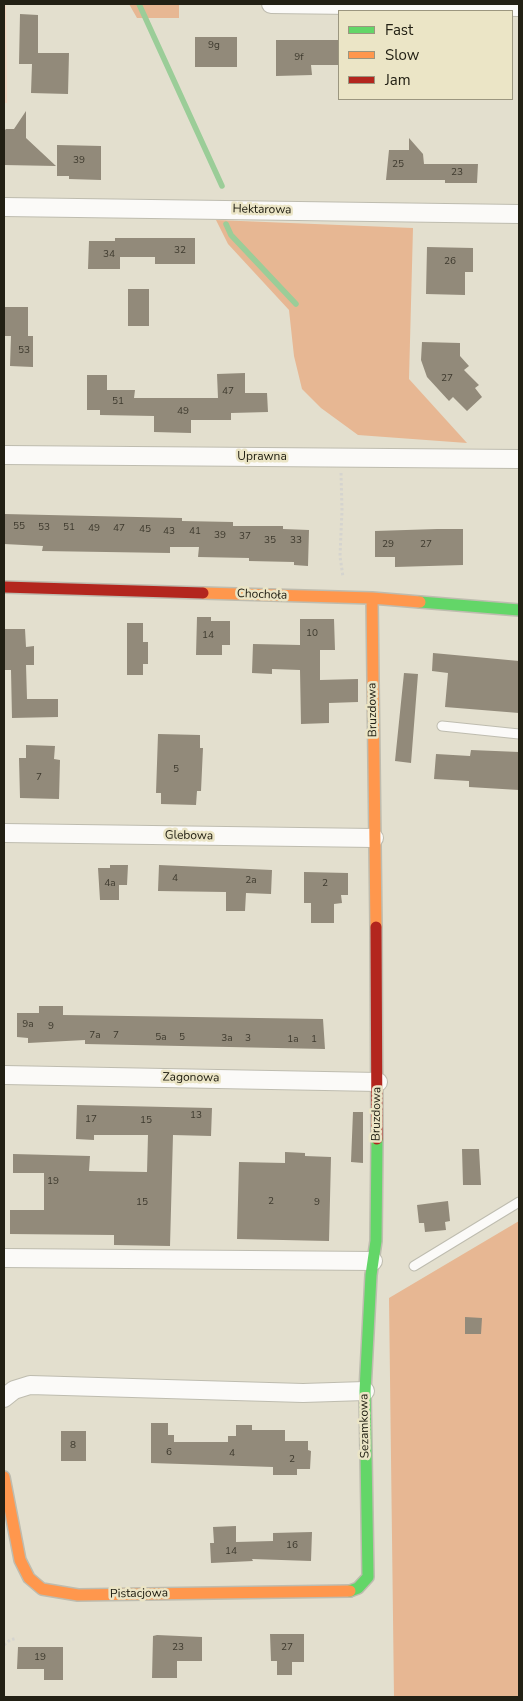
<!DOCTYPE html>
<meta charset="utf-8">
<style>
body{margin:0}
#map{position:relative;width:523px;height:1701px;overflow:hidden;background:#e3dfce;font-family:"Nunito Sans",sans-serif}
canvas{display:block}
.frame{position:absolute;inset:0;border:5px solid #222014;pointer-events:none}
.legend{position:absolute;left:338px;top:10px;width:175px;height:90px;box-sizing:border-box;background:#ebe5c6;border:1px solid #9b967f;margin:0;padding:6px 9px;list-style:none;font-size:15px;color:#222014}
.legend li{display:flex;align-items:center;gap:10px;height:25px}
.legend b{width:25px;border:1px solid #9b967f}
</style>
<div id="map">
<canvas width="523" height="1701"></canvas>
<div class="frame"></div>
<ul class="legend">
<li><b style="height:6px;background:#63d668"></b>Fast</li>
<li><b style="height:6px;background:#ff974d"></b>Slow</li>
<li><b style="height:6px;background:#b3261e"></b>Jam</li>
</ul>
</div>
<script>
const ctx = document.querySelector('canvas').getContext('2d');
ctx.lineJoin = 'round';
function paint(path, color) { ctx.fillStyle = color; ctx.fill(path, 'evenodd'); }
const poly = rows => new Path2D(rows.map(r => 'M' + r).join(''));
function stroke(path, color, width, dash) { ctx.strokeStyle = color; ctx.lineWidth = width; ctx.lineCap = dash ? 'butt' : 'round'; ctx.setLineDash(dash || []); ctx.stroke(path); }
function write(font, color, halo, rows, align = 'center') {
  ctx.font = font + ' "Nunito Sans",sans-serif'; ctx.lineWidth = 5; ctx.setLineDash([]); ctx.textBaseline = 'middle'; ctx.strokeStyle = halo; ctx.fillStyle = color; for (const [text, x, y, turn = 0] of rows) {
    ctx.save(); ctx.translate(x, y); ctx.rotate((+turn || 0) * Math.PI / 180); ctx.textAlign = isNaN(turn) ? turn : align; if (halo) ctx.strokeText(text, 0, 0); ctx.fillText(text, 0, 0); ctx.restore();
  }
}
const green = poly([
 [4,4,6,4,7,103,4,103]
]);
const forest = poly([
 [129,4,179,4,179,18,137,18],
 [216,220,413,228,409,379,467,443,358,435,321,408,302,389,294,356,289,310,228,244],
 [519,1221,519,1697,394,1697,389,1298]
]);
const stream = poly([
 [139,4,222,186],
 [226,224,231,235,296,304]
]);
const building = poly([
 [20,14,38,15,38,53,69,53,68,94,31,93,32,64,19,64],
 [195,37,237,37,237,67,195,67],
 [276,40,339,40,339,65,311,65,312,75,276,76],
 [26,111,26,138,56,166,4,165,4,131,6,129,14,129],
 [409,138,423,154,424,164,478,164,477,183,445,183,445,180,386,180,389,150,409,150],
 [57,145,101,146,101,180,69,179,69,176,57,176],
 [115,238,195,238,195,264,155,264,155,257,120,257,120,269,88,269,89,241,115,241],
 [427,247,473,248,473,272,465,272,465,295,426,294],
 [128,289,149,289,149,326,128,326],
 [4,307,28,307,28,336,33,336,33,367,10,366,11,336,4,336],
 [422,342,460,343,460,356,469,366,464,370,479,385,475,388,482,397,467,411,453,397,449,401,427,377,421,360],
 [245,373,245,393,267,393,268,412,231,413,231,420,191,420,191,433,154,432,154,416,100,415,100,410,87,410,87,375,107,375,107,390,135,390,134,398,218,398,217,374],
 [4,514,182,518,182,521,233,522,233,526,283,526,283,529,309,530,308,566,294,565,294,562,249,561,249,558,198,557,199,547,170,547,170,553,42,551,43,546,4,544],
 [437,529,463,529,463,565,395,567,395,557,375,557,375,531],
 [197,617,211,617,211,621,230,621,230,645,222,645,222,655,196,655],
 [300,619,334,619,335,650,320,650,320,680,358,679,358,702,329,703,329,723,301,724,300,670,272,669,272,674,252,673,253,644,300,645],
 [127,623,143,623,143,642,148,642,148,664,143,664,143,675,127,675],
 [4,629,25,629,26,647,34,646,34,665,26,665,27,699,58,699,58,717,12,718,11,670,4,670],
 [433,653,519,661,519,713,445,707,448,673,432,671],
 [404,673,418,674,411,763,395,761],
 [158,734,200,735,200,748,203,748,201,791,197,791,196,805,161,804,161,793,156,793],
 [26,745,55,746,54,759,60,760,59,799,20,798,19,758,26,758],
 [471,750,519,752,519,790,469,787,469,781,434,779,436,754,470,756],
 [110,865,128,865,127,885,119,885,119,900,100,900,98,868,110,868],
 [159,865,272,870,271,894,246,893,245,911,226,911,226,892,158,891],
 [304,872,348,873,348,895,341,895,342,903,334,904,334,923,311,923,311,903,304,903],
 [39,1006,63,1006,63,1015,323,1019,325,1049,85,1044,85,1040,28,1043,28,1038,17,1037,17,1013,39,1013],
 [77,1105,212,1108,211,1136,173,1135,170,1246,114,1245,114,1235,10,1234,10,1210,44,1210,44,1173,13,1173,13,1154,90,1156,89,1171,147,1172,148,1135,94,1135,94,1140,76,1139],
 [353,1112,363,1112,363,1163,351,1162],
 [462,1149,479,1149,481,1185,463,1185],
 [285,1152,305,1153,305,1156,331,1157,329,1241,237,1239,239,1162,285,1163],
 [448,1201,450,1221,445,1222,446,1230,425,1232,424,1223,419,1223,417,1205],
 [465,1317,482,1318,481,1334,465,1334],
 [151,1423,168,1423,168,1435,174,1435,174,1442,228,1442,228,1436,236,1436,236,1425,252,1425,252,1430,285,1430,285,1441,308,1441,308,1450,311,1451,310,1469,297,1469,297,1475,273,1475,273,1467,151,1463],
 [61,1431,86,1431,86,1461,61,1461],
 [236,1526,236,1542,273,1541,273,1533,312,1532,311,1561,252,1559,253,1561,211,1563,210,1543,214,1543,213,1527],
 [270,1634,304,1634,304,1662,292,1662,292,1675,277,1675,277,1661,271,1661],
 [157,1635,202,1637,202,1661,177,1661,177,1678,152,1678,153,1636],
 [18,1647,63,1647,63,1680,44,1680,44,1669,17,1669]
]);
const path = poly([
 [341,473,342,510,340,556,343,577],
 [4,1645,10,1640,17,1638]
]);
const lane = poly([
 [442,726,519,734],
 [414,1266,519,1202]
]);
const street = poly([
 [271,4,519,7],
 [4,207,519,214],
 [4,455,519,459],
 [4,833,374,838],
 [4,1075,378,1082],
 [4,1258,373,1261],
 [4,1398,14,1390,30,1385,303,1393,365,1391]
]);
const fast = poly([
 [420,602,519,610],
 [350,1591,358,1588,368,1577,365,1391,371,1275,376,1241,377,1139]
]);
const slow = poly([
 [203,593,372,598,420,602],
 [372,598,376,927],
 [4,1477,20,1560,29,1578,42,1589,78,1595,350,1591]
]);
const jam = poly([
 [4,587,203,593],
 [376,927,377,1139]
]);
const numberNames = [
 ["9g",214,46],
 ["9f",299,58],
 ["39",79,161],
 ["25",398,165],
 ["23",457,173],
 ["32",180,251],
 ["34",109,255],
 ["26",450,262],
 ["53",24,351],
 ["27",447,379],
 ["47",228,392],
 ["51",118,402],
 ["49",183,412],
 ["55",19,527],
 ["53",44,528],
 ["51",69,528],
 ["49",94,529],
 ["47",119,529],
 ["45",145,530],
 ["43",169,532],
 ["41",195,532],
 ["39",220,536],
 ["37",245,537],
 ["35",270,541],
 ["33",296,541],
 ["29",388,545],
 ["27",426,545],
 ["10",312,634],
 ["14",208,636],
 ["5",176,770],
 ["7",39,778],
 ["4",175,879],
 ["2a",251,881],
 ["4a",110,884],
 ["2",325,884],
 ["9a",28,1025],
 ["9",51,1027],
 ["7a",95,1036],
 ["7",116,1036],
 ["5a",161,1038],
 ["5",182,1038],
 ["3a",227,1039],
 ["3",248,1039],
 ["1a",293,1040],
 ["1",314,1040],
 ["13",196,1116],
 ["17",91,1120],
 ["15",146,1121],
 ["19",53,1182],
 ["2",271,1202],
 ["15",142,1203],
 ["9",317,1203],
 ["8",73,1446],
 ["6",169,1453],
 ["4",232,1454],
 ["2",292,1460],
 ["16",292,1546],
 ["14",231,1552],
 ["23",178,1648],
 ["27",287,1648],
 ["19",40,1658]
];
const streetNames = [
 ["Hektarowa",262,210,1],
 ["Uprawna",262,457],
 ["Chochoła",262,595,2],
 ["Bruzdowa",373,710,-91],
 ["Glebowa",189,836,1],
 ["Zagonowa",191,1078,1],
 ["Bruzdowa",377,1114,-89],
 ["Sezamkowa",365,1426,-91],
 ["Pistacjowa",139,1594,-1]
];
paint(green, '#efd4bf');
paint(forest, '#e7b793');
stroke(stream, '#9bcd98', 5.5);
paint(building, '#928a7a');
stroke(lane, '#bebcaf', 11);
stroke(street, '#bebcaf', 20);
stroke(fast, '#bebcaf', 14);
stroke(slow, '#bebcaf', 14);
stroke(jam, '#bebcaf', 14);
stroke(path, '#d5d4cf', 3, [2.5, 2.5]);
stroke(lane, '#fbfaf8', 9);
stroke(street, '#fbfaf8', 18);
stroke(fast, '#63d668', 11);
stroke(slow, '#ff974d', 11);
stroke(jam, '#b3261e', 11);
write('10px', '#3e3a2e', null, numberNames);
write('12px', '#222014', '#ebe5c6', streetNames);
</script>
